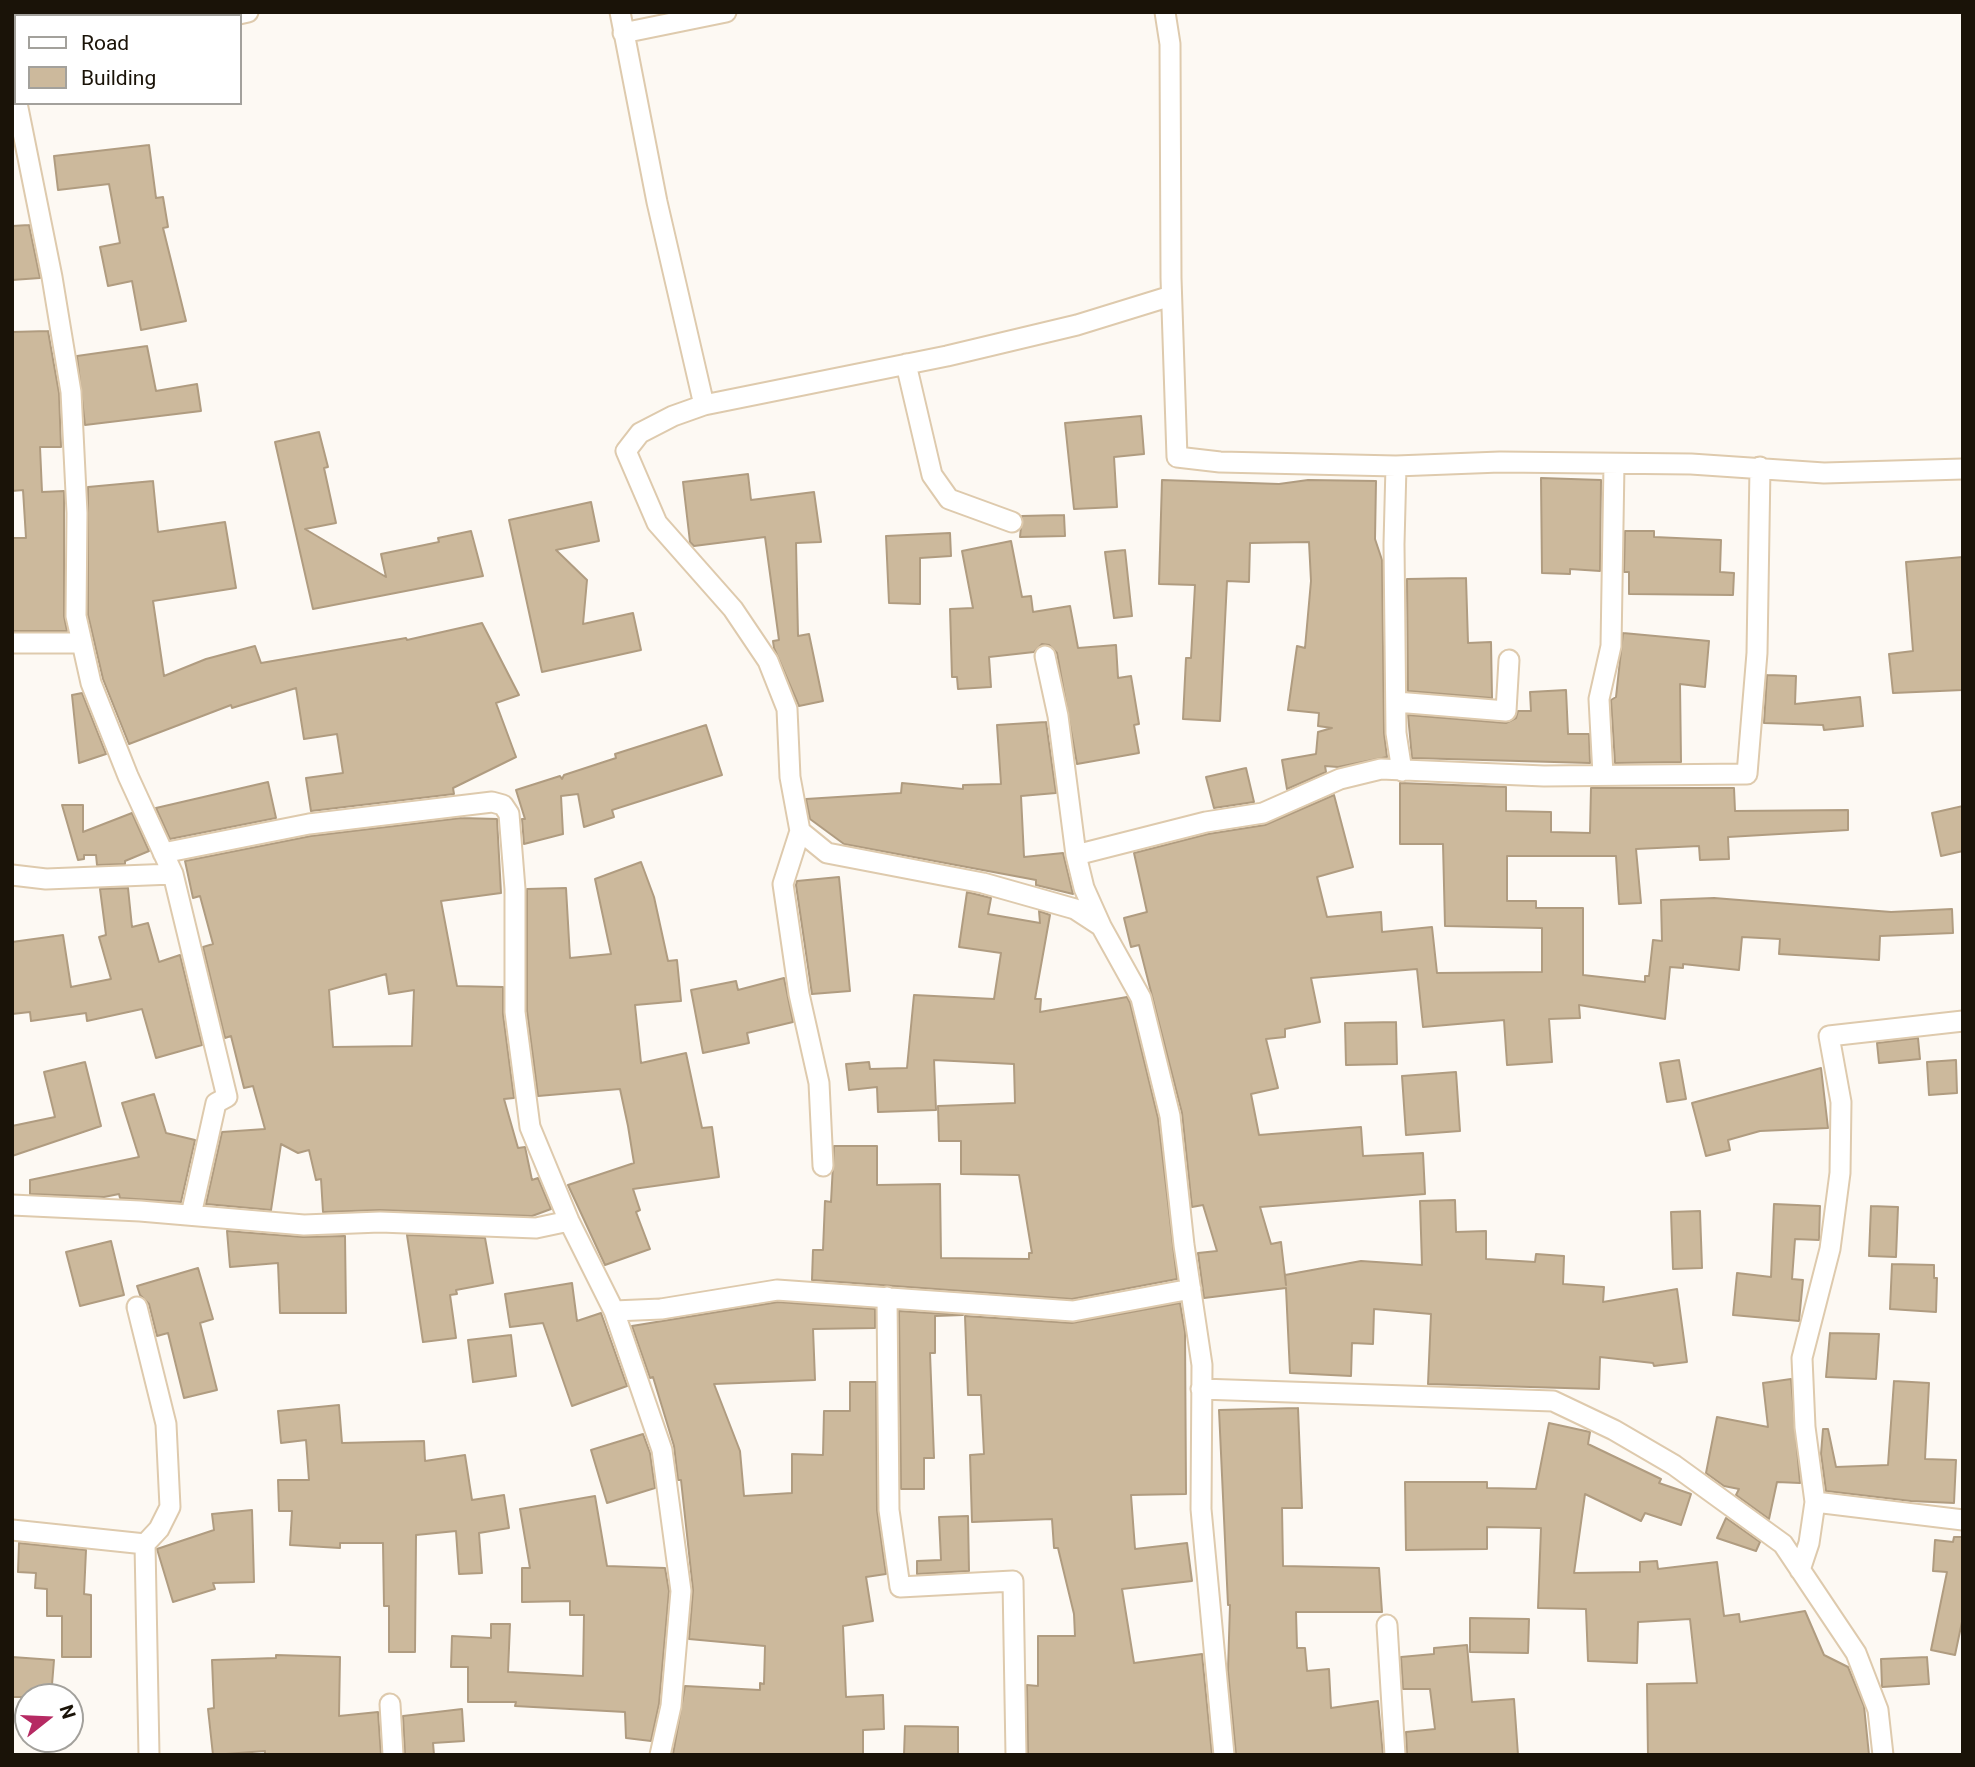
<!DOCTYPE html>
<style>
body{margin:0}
#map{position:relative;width:1975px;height:1767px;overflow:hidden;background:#fdf9f3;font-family:Roboto,sans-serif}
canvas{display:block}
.frame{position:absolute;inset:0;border:14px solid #1a1308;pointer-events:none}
.legend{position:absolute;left:14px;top:14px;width:228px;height:91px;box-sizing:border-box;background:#fff;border:2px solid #a3a19c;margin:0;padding:9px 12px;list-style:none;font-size:21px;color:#1a1308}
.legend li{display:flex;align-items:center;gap:14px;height:35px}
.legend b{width:35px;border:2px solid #a3a19c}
.north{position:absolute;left:14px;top:1683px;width:70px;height:70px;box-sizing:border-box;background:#fff;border:2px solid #a3a19c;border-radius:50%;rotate:72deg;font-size:19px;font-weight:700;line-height:28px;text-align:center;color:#1a1308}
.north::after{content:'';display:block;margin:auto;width:24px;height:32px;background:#b62a63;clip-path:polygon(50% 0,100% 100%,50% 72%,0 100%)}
</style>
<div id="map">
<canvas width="1975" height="1767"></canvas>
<div class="frame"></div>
<ul class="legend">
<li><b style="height:9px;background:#fff"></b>Road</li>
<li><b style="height:19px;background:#ccb99c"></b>Building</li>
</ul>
<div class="north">N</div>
</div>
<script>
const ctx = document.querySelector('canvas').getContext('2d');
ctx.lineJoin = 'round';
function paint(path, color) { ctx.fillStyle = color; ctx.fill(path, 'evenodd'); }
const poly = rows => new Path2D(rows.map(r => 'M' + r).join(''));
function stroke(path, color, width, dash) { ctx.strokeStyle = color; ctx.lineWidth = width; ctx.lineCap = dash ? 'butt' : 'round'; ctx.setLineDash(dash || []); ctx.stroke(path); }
const building = poly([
 [149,145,156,198,163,197,168,227,163,228,186,321,141,330,132,281,108,286,100,247,120,243,109,184,58,190,54,156,149,145],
 [29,225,40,278,12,280,12,226,29,225],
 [48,331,59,393,61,447,40,447,42,492,64,491,64,616,67,631,12,631,12,538,26,538,23,490,12,491,12,332,48,331],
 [147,346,156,391,197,384,201,411,85,425,77,356,147,346],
 [1141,416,1144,454,1114,457,1117,507,1074,509,1065,423,1141,416],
 [319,432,328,467,324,468,336,523,305,529,386,577,381,554,439,542,438,538,471,531,483,576,313,609,275,442,319,432],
 [748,474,751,500,814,492,821,542,796,543,798,636,809,634,823,701,799,706,774,648,773,641,779,640,765,537,694,546,690,542,683,482,748,474],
 [1541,478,1601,480,1600,571,1570,569,1570,574,1542,573,1541,478],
 [1162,480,1279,484,1308,480,1376,481,1375,539,1382,560,1384,733,1387,757,1338,767,1325,766,1326,772,1287,789,1282,760,1316,754,1318,732,1332,728,1318,726,1319,713,1288,710,1297,646,1305,648,1311,581,1309,542,1250,543,1249,582,1227,581,1220,721,1183,719,1186,658,1191,658,1195,585,1159,584,1162,480],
 [153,481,158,532,225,522,236,588,153,601,164,676,206,659,255,646,261,663,406,638,407,640,482,623,519,695,496,703,516,757,453,788,454,794,311,811,306,778,343,773,337,734,304,739,296,688,232,708,231,705,129,744,103,679,88,615,88,487,153,481],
 [591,502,599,541,556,550,587,580,583,624,633,613,641,650,542,672,509,520,591,502],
 [1064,515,1065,536,1020,537,1022,516,1064,515],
 [1625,531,1654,531,1654,537,1721,540,1720,572,1734,573,1733,595,1629,594,1629,572,1624,572,1625,531],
 [950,533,951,556,920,558,920,604,889,603,886,536,950,533],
 [1011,541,1022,597,1031,596,1033,612,1070,606,1078,648,1116,645,1118,678,1131,676,1139,724,1134,725,1139,753,1077,764,1057,653,1049,645,1042,644,1034,652,989,657,991,687,958,689,957,677,952,677,950,609,973,608,962,551,1011,541],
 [1125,550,1132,616,1114,618,1105,552,1125,550],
 [1963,557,1963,690,1893,693,1889,654,1913,651,1906,562,1963,557],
 [1466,578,1468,643,1491,642,1492,698,1408,691,1407,579,1466,578],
 [1623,633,1709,641,1705,687,1680,684,1681,762,1615,763,1611,700,1616,697,1623,633],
 [1767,675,1796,676,1795,704,1860,697,1863,726,1824,730,1823,725,1764,723,1767,675],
 [1566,690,1568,734,1589,734,1590,763,1412,758,1408,715,1506,723,1516,718,1518,711,1531,711,1530,692,1566,690],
 [82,693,106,754,79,763,72,695,82,693],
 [1046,722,1056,793,1021,796,1024,857,1063,853,1073,894,1036,885,1036,880,844,844,810,819,806,799,901,793,902,783,963,789,963,785,1001,784,997,725,1046,722],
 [706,725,722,775,612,810,614,817,584,827,578,794,561,796,563,834,524,844,522,819,525,819,516,790,560,776,562,779,564,775,616,758,615,754,706,725],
 [1246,768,1254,802,1214,808,1206,777,1246,768],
 [268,782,276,818,170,839,156,808,268,782],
 [1400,783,1506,787,1506,811,1551,812,1551,832,1590,833,1591,788,1734,788,1735,811,1848,810,1848,830,1728,837,1729,859,1700,860,1699,846,1636,849,1641,903,1619,904,1616,856,1507,856,1507,901,1536,901,1536,908,1583,908,1583,975,1645,982,1645,976,1649,976,1653,940,1662,941,1661,900,1714,898,1891,912,1952,909,1953,933,1880,936,1879,960,1779,954,1780,939,1742,937,1739,970,1683,964,1683,968,1670,967,1665,1019,1579,1005,1580,1018,1549,1019,1552,1062,1507,1065,1504,1020,1423,1027,1417,969,1311,978,1320,1022,1285,1029,1285,1037,1266,1039,1278,1088,1251,1094,1259,1135,1361,1127,1363,1156,1423,1153,1425,1194,1260,1207,1271,1244,1281,1242,1286,1285,1285,1275,1361,1261,1422,1265,1420,1201,1455,1200,1456,1232,1486,1231,1486,1259,1535,1262,1536,1254,1564,1256,1563,1284,1604,1287,1603,1302,1677,1289,1687,1362,1654,1366,1653,1363,1600,1357,1599,1389,1428,1384,1431,1314,1374,1309,1373,1344,1352,1343,1351,1376,1290,1373,1286,1288,1204,1298,1198,1253,1217,1251,1203,1205,1192,1207,1182,1113,1139,945,1131,947,1124,918,1147,912,1134,853,1208,834,1265,825,1334,795,1353,867,1317,877,1327,917,1381,912,1382,932,1432,927,1437,973,1542,972,1542,928,1445,926,1443,844,1400,844,1400,783],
 [62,805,83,805,83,832,132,813,149,851,125,861,125,864,97,865,96,855,84,855,84,859,78,860,62,805],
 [1963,806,1963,851,1941,856,1932,813,1963,806],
 [461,818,497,819,501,893,441,901,457,986,503,987,503,1014,514,1098,504,1099,518,1148,525,1147,532,1180,538,1178,551,1209,532,1216,380,1210,323,1212,321,1179,316,1180,309,1150,298,1153,281,1144,271,1210,206,1204,222,1132,265,1129,253,1086,244,1088,231,1036,225,1038,203,947,213,944,200,896,193,898,185,861,311,836,461,818],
 [386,974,389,994,414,990,412,1046,333,1047,329,990,386,974],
 [641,862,654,897,668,961,677,960,681,1001,635,1005,641,1063,686,1053,702,1128,712,1127,719,1177,633,1189,640,1210,636,1212,650,1249,605,1265,568,1185,634,1163,628,1126,620,1089,538,1096,527,1011,527,889,566,888,570,958,611,954,595,879,641,862],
 [839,877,850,991,812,994,796,885,797,881,839,877],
 [128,888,132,927,148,923,159,962,180,955,202,1045,156,1058,142,1009,87,1021,86,1013,31,1021,30,1012,12,1014,12,942,63,935,71,987,111,979,99,937,106,935,100,889,128,888],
 [967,892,991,898,988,914,1040,923,1039,911,1050,915,1035,999,1041,999,1040,1012,1127,997,1130,1003,1158,1118,1177,1279,1072,1299,812,1280,813,1250,823,1250,825,1201,831,1202,834,1146,877,1146,877,1185,940,1184,941,1258,1029,1259,1029,1253,1032,1253,1019,1175,961,1174,961,1141,939,1141,938,1106,1015,1103,1014,1064,934,1060,936,1110,878,1112,877,1087,849,1090,846,1064,869,1062,870,1069,907,1068,914,995,994,999,1001,953,959,947,967,892],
 [784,978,793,1022,747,1033,749,1043,703,1053,691,990,736,981,738,990,784,978],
 [1396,1022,1397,1064,1346,1065,1345,1023,1396,1022],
 [1918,1038,1920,1059,1879,1063,1877,1043,1918,1038],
 [1679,1060,1686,1099,1667,1102,1660,1063,1679,1060],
 [1956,1060,1957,1093,1929,1095,1927,1062,1956,1060],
 [85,1062,101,1126,12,1156,12,1126,55,1117,44,1072,85,1062],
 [1821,1068,1828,1128,1760,1131,1728,1140,1730,1150,1706,1156,1692,1103,1821,1068],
 [1456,1072,1460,1131,1406,1135,1402,1076,1456,1072],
 [154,1094,166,1133,195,1140,181,1202,120,1198,119,1194,104,1197,30,1194,30,1180,139,1157,122,1103,154,1094],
 [1774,1204,1820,1206,1819,1240,1795,1239,1792,1279,1803,1280,1799,1321,1733,1315,1737,1273,1771,1277,1774,1204],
 [1871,1206,1898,1207,1896,1257,1869,1256,1871,1206],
 [1700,1211,1702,1268,1673,1269,1671,1212,1700,1211],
 [227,1231,303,1237,345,1236,346,1313,280,1313,278,1263,230,1267,227,1231],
 [407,1235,485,1238,493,1283,456,1290,457,1294,450,1295,456,1338,423,1342,407,1235],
 [111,1241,124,1295,80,1306,66,1252,111,1241],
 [1892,1264,1934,1265,1934,1278,1937,1278,1936,1312,1890,1309,1892,1264],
 [198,1268,213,1319,200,1323,217,1390,184,1398,168,1333,157,1336,149,1304,140,1295,137,1286,198,1268],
 [572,1283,577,1321,601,1313,627,1386,572,1406,543,1323,510,1327,505,1294,572,1283],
 [778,1302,875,1309,875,1328,813,1329,815,1380,714,1384,740,1451,744,1496,792,1493,792,1454,823,1455,824,1411,850,1411,850,1382,876,1382,877,1510,886,1574,866,1577,873,1621,843,1626,846,1697,883,1695,884,1729,863,1730,863,1755,673,1754,685,1686,760,1690,760,1683,764,1684,765,1646,689,1639,693,1590,681,1480,678,1480,674,1446,653,1377,650,1378,632,1326,778,1302],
 [1180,1303,1185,1332,1186,1494,1131,1495,1135,1549,1187,1543,1192,1581,1122,1589,1134,1663,1202,1654,1212,1755,1028,1755,1027,1685,1038,1686,1038,1636,1075,1636,1074,1614,1058,1548,1054,1548,1052,1519,972,1522,970,1455,984,1454,981,1395,968,1395,965,1316,1072,1323,1180,1303],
 [899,1311,963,1315,935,1316,935,1353,930,1353,934,1458,924,1458,924,1489,901,1489,899,1311],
 [1830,1333,1879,1334,1876,1379,1826,1377,1830,1333],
 [511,1335,516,1376,473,1382,468,1340,511,1335],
 [1791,1379,1800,1483,1777,1482,1769,1519,1736,1495,1739,1489,1724,1486,1706,1473,1717,1417,1768,1427,1763,1383,1791,1379],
 [1894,1381,1929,1383,1925,1459,1956,1460,1954,1503,1911,1501,1826,1491,1821,1454,1823,1429,1828,1429,1836,1467,1888,1465,1894,1381],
 [339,1405,342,1443,424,1441,425,1461,465,1455,472,1500,504,1495,509,1528,479,1533,482,1573,459,1574,456,1531,416,1535,415,1652,389,1652,389,1606,384,1606,383,1543,340,1543,340,1548,290,1545,292,1511,279,1511,278,1480,309,1480,306,1440,281,1443,278,1411,339,1405],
 [1298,1408,1302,1508,1282,1508,1283,1566,1379,1568,1382,1612,1296,1612,1297,1648,1305,1648,1307,1671,1329,1669,1331,1708,1378,1701,1383,1755,1236,1755,1228,1671,1230,1605,1228,1605,1219,1410,1298,1408],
 [1549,1423,1590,1432,1588,1444,1661,1479,1659,1483,1691,1494,1681,1525,1645,1513,1641,1521,1585,1494,1574,1573,1640,1572,1640,1562,1657,1561,1658,1569,1717,1562,1724,1616,1739,1614,1740,1622,1805,1611,1824,1655,1848,1667,1864,1706,1869,1755,1648,1755,1647,1684,1697,1683,1690,1619,1638,1622,1637,1663,1588,1661,1586,1609,1538,1608,1541,1528,1487,1527,1487,1549,1406,1550,1405,1482,1487,1482,1487,1488,1536,1489,1549,1423],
 [643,1434,650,1453,655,1488,607,1503,591,1450,643,1434],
 [595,1496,607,1566,665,1568,669,1591,659,1704,651,1741,626,1738,625,1712,515,1706,516,1702,468,1702,468,1667,451,1667,452,1636,491,1638,491,1624,510,1624,508,1672,583,1676,584,1615,570,1615,570,1601,522,1602,522,1568,530,1568,520,1509,595,1496],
 [252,1510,254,1582,213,1583,215,1589,173,1602,157,1549,214,1530,212,1514,252,1510],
 [968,1516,969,1571,917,1574,917,1561,941,1560,939,1517,968,1516],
 [1726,1518,1760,1542,1756,1551,1717,1538,1726,1518],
 [1954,1537,1963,1537,1963,1617,1955,1655,1931,1650,1947,1572,1933,1571,1935,1540,1953,1542,1954,1537],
 [19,1543,86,1550,84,1594,91,1595,91,1657,62,1657,62,1616,47,1616,47,1589,35,1588,36,1573,18,1572,19,1543],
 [1470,1618,1529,1619,1528,1653,1470,1652,1470,1618],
 [1467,1645,1472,1702,1514,1699,1518,1755,1407,1755,1406,1732,1435,1729,1430,1689,1403,1689,1401,1657,1434,1654,1434,1648,1467,1645],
 [276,1655,340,1657,339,1716,378,1712,381,1755,265,1755,265,1751,213,1755,208,1709,214,1708,212,1660,276,1658,276,1655],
 [12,1657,54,1660,51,1697,12,1697,12,1657],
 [1927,1657,1929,1684,1882,1687,1881,1659,1927,1657],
 [462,1709,464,1741,433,1743,434,1755,405,1755,403,1716,462,1709],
 [905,1726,958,1727,958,1755,904,1755,905,1726]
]);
const street = poly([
 [620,12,657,202,704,405],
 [1165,12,1170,44,1171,278,1177,457,1220,462,1396,466,1500,462,1691,464,1824,473,1963,469],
 [230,16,248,12],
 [623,33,726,12],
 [12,60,16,60],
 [12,78,16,98],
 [17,103,52,277,71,392,77,513,76,616,91,683,128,776,173,874,227,1097,216,1103,191,1215],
 [1171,296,1077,325,947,356,704,405,673,416,640,433,626,451,657,523,733,609,768,661,787,709,790,777,800,831,827,853,983,883,1075,909,1101,926,1141,998,1170,1116,1184,1245,1202,1365,1201,1509,1224,1755],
 [906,364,932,475,949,499,1012,522],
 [1396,466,1394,544,1396,733,1402,771],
 [12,643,82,643],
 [1045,656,1058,716,1076,855,1084,888,1101,926],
 [1396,702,1506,711,1509,660],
 [1603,775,1599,699,1611,646,1614,464],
 [800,831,783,884,799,994,819,1083,823,1166],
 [163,853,309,824,492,802,503,805,509,814,515,889,515,1012,530,1127,569,1221,614,1311,662,1450,681,1591,671,1706,660,1755],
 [1076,855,1206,822,1263,813,1340,779,1381,769,1544,776,1747,774,1757,653,1760,467],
 [12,875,46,879,173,874],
 [12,1205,140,1211,304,1225,380,1222,536,1228,569,1221],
 [887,1297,889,1510,900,1587,1013,1581,1016,1755],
 [137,1307,166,1424,170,1507,159,1529,145,1544],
 [614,1311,661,1309,777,1290,1073,1311,1191,1289],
 [1201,1389,1553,1401,1614,1430,1674,1465,1783,1544,1856,1653,1878,1710,1883,1755],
 [1815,1502,1963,1520],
 [12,1530,145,1544,149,1755],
 [1800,1570,1809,1543,1815,1502,1805,1427,1802,1358,1830,1249,1840,1173,1841,1102,1829,1036,1963,1021],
 [1387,1625,1395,1755],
 [390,1704,393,1755]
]);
paint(building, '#ccb99c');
stroke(building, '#b09c80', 2);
stroke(street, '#decaad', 23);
stroke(street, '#fff', 19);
</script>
